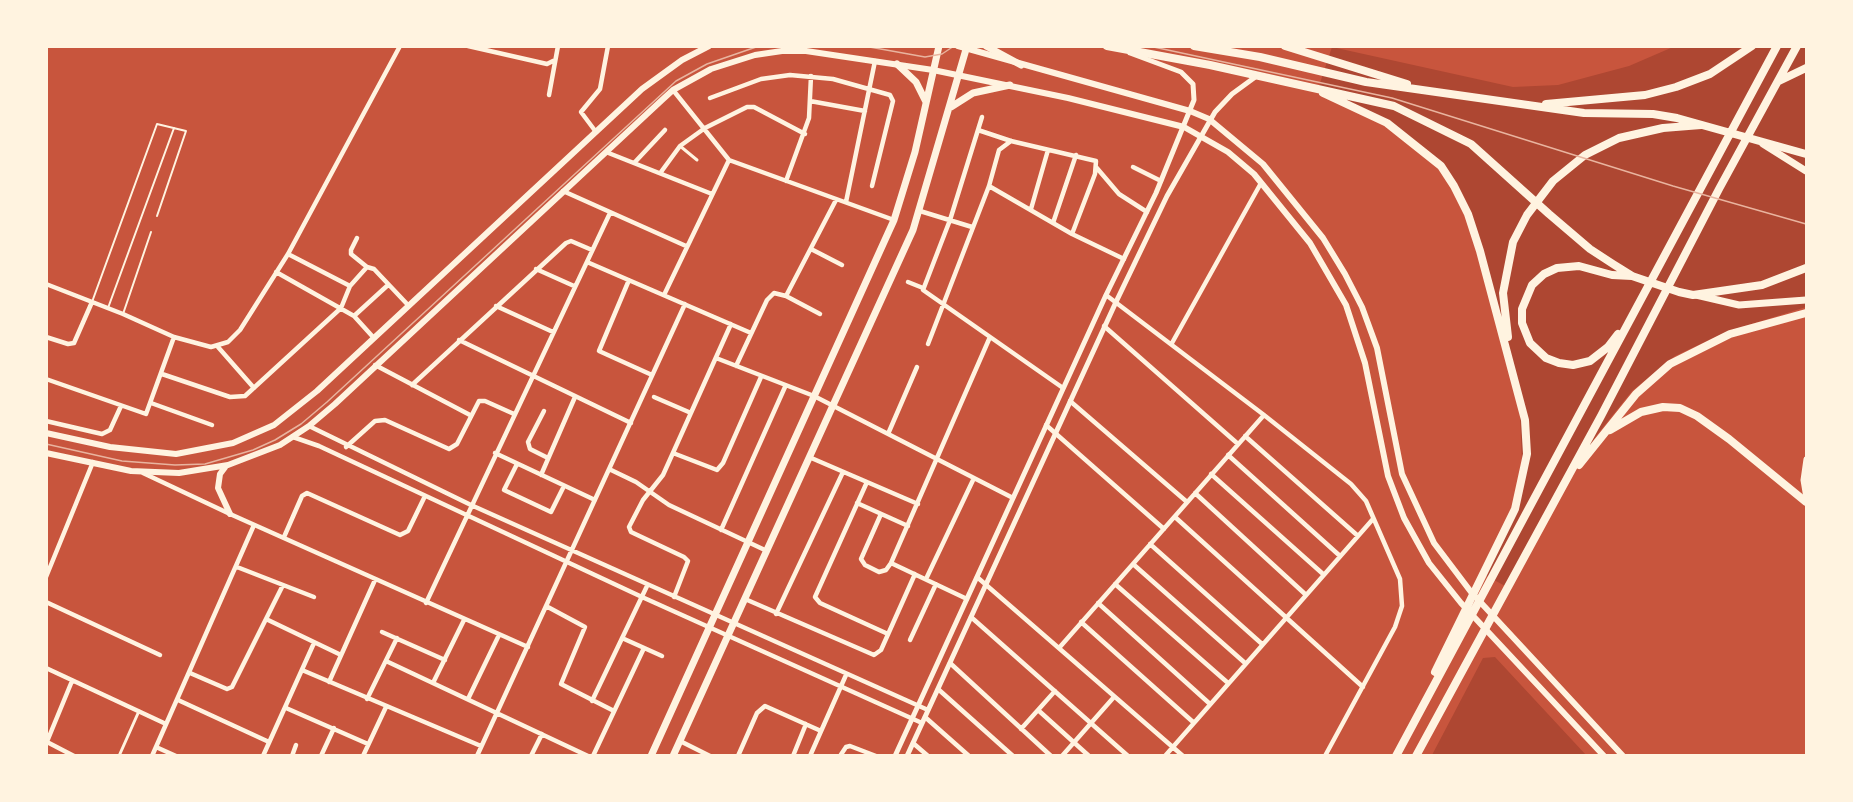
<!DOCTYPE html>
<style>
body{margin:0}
#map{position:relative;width:1853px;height:802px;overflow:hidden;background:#c8553d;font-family:"PT Sans Narrow",sans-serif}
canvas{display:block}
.frame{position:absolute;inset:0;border:48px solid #fff3e0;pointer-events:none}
</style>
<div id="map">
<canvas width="1853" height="802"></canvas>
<div class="frame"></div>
</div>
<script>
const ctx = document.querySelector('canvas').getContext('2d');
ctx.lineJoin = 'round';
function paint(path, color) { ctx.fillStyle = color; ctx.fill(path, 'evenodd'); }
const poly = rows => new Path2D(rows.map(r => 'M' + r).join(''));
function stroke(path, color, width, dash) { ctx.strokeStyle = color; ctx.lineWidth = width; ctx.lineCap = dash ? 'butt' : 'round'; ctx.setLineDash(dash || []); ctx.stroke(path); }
const green = poly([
 [1332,47,1513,87,1558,85,1629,66,1673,47,1806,47,1806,307,1726,332,1675,356,1632,391,1596,436,1543,522,1507,587,1481,573,1523,486,1520,415,1493,307,1460,196,1428,151,1391,122,1318,89],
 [1495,657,1586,755,1432,755,1483,658]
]);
const service = poly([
 [92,302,157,124,186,131,157,216],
 [108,308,174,128],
 [123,314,151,232]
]);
const pedestrian = poly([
 [680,146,697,160],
 [119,756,139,711]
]);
const minor = poly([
 [468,46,547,64,555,60],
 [673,90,729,160,894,220],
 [549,95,558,46],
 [710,98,761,79,790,75,833,79,890,95,893,101,872,186],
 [810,101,865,111],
 [982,117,950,220,923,290,1063,388],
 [978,130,1011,141,1096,161,1095,174,1072,234],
 [596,132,581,112,600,89,608,46],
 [606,152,712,194],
 [635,162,665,130],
 [1096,167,1119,194,1147,212],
 [1133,167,1161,181],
 [661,172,680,146,705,128,747,107,754,107,805,134],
 [786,181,809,118,811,76],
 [989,186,1072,234,1124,259],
 [563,191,686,246],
 [846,202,875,61],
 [1031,209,1048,150],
 [920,211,972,227],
 [1053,223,1076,155],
 [357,238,351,250,351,254,367,267,374,269,408,305],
 [811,249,842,265],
 [288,254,350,286],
 [587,262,751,333],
 [536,269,574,286],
 [276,272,354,316,373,337],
 [629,280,599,351,652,375],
 [908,282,923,288],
 [46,284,123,314,174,337,211,347,228,342,240,330,288,254,400,46],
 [664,295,729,160],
 [1106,295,1264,415,1351,484,1366,501,1400,579,1402,606,1395,627,1325,756],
 [786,296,820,314],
 [496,306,553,332],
 [354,316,388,285],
 [1104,326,1238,444],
 [46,337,68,344,74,343,92,302],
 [459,340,631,423],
 [1172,343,1261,183],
 [928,344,989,186,999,150,1011,141],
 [218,347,254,388],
 [716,358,814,396,1013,498],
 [375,365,470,415],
 [736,366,767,300,774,293,786,296,836,200],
 [162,374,230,397,245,396,341,308,350,286,367,267],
 [46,379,146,414,174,337],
 [412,385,566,243,571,241,592,250],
 [654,397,691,413],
 [1070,401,1187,502],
 [151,403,212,425],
 [544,411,528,442,530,449,548,458],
 [46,421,102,434,110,430,121,406],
 [1046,425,1164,529],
 [309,426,471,505,928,710],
 [888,434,917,367],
 [1245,436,1358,536],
 [293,437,319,446,642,597,922,723],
 [346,447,375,421,385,420,449,449,457,444,479,401,485,401,514,414],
 [495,453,595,500],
 [673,453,717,470,723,463,761,377],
 [1228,455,1340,556],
 [809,457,918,504],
 [517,464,504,490,551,512,564,486],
 [609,469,636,482,669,505,767,551],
 [143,473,230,514,528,647],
 [1211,474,1323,574],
 [541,475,575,397],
 [867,482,815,597,820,603,888,634],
 [1195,493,1305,594],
 [857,503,908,526],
 [881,514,861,559,865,565,879,572,886,570,891,563,990,337],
 [1175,517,1363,687],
 [721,530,785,387],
 [284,537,302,496,307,493,400,535,408,531,425,496],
 [1150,544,1262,644],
 [891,563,967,599],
 [1133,564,1245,663],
 [237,567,314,597],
 [46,577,93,462],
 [977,577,1183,756],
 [926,579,974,478],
 [1115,584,1228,683],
 [674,597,688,561,684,557,631,532,629,527,643,500,663,475,731,324],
 [745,599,874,655,881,650,915,574],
 [46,602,160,655],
 [426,603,610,213],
 [1098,603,1210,704],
 [546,606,585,627,561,684,614,711],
 [776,614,843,472],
 [971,617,1128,756],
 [266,619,341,655],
 [1081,622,1193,722],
 [382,632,445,660],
 [622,638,662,656],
 [910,640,936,584],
 [1059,648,1264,415],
 [386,661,588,756],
 [950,663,1051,756],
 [46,668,166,724],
 [302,670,481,746],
 [190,673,227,689,232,687,283,585],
 [329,682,375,580],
 [433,683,464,620],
 [938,689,1013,756],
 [367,699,397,638],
 [468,699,499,635],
 [178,700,269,742],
 [592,701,647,586],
 [286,708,368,744],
 [1038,710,1089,756],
 [925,717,969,756],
 [1021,729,1055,691],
 [680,741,710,756],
 [47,742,74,756],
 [913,743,928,756],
 [46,744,72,681],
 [156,747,176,756],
 [152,756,254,525],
 [263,756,314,643],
 [292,756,296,745],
 [321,756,334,728],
 [363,756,386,707],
 [477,756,685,304],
 [531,756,542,734],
 [593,756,644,648],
 [738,756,757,713,765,706,821,731],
 [793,756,806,724],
 [810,756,846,675],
 [840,756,846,747,850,746,876,756],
 [1062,756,1114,697],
 [1165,756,1373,519]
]);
const tertiary = poly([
 [1806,459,1803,480,1806,498],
 [895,756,1106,295,1156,193,1194,100,1193,84,1181,72,1130,53],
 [907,756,1116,302,1167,196,1215,112,1232,94,1258,75]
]);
const secondary = poly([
 [958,46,1190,111,1209,119,1263,164,1323,238,1345,274,1362,307,1377,348,1402,474,1434,543,1471,592,1623,756],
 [46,433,110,447,176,454,233,443,274,425,317,391,642,89,682,60,709,46],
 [46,453,131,471,179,473,228,465,280,445,309,426,335,404,662,100,673,90,711,69,755,55,782,51,806,51,933,70,1068,98,1184,127,1228,152,1254,174,1310,243,1346,305,1365,363,1388,476,1404,518,1429,563,1461,603,1604,756],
 [226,466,220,474,218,488,230,514]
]);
const primary = poly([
 [986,46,1021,65],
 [897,64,916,82,926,102],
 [951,107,973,93,1010,85],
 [1763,144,1806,171],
 [1696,295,1739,305,1806,300],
 [651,756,894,220,915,152,939,46],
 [673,756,913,230,967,46]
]);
const trunk = poly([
 [1107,46,1210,65,1394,106,1471,144,1549,214,1590,249,1613,264,1632,276,1679,292,1693,295,1762,285,1806,268],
 [1194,46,1260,57,1366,82,1584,113,1653,114,1677,118,1806,154],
 [1285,46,1407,84],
 [1779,81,1806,68],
 [1323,93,1387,123,1441,166,1454,186,1468,214,1480,251,1525,420,1527,454,1515,509,1435,672],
 [1546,104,1645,95,1676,87,1710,74,1752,46],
 [1618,334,1608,347,1590,361,1573,365,1559,363,1546,358,1530,343,1522,323,1522,309,1532,285,1544,274,1557,268,1579,266,1612,275,1632,276],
 [1508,337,1503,293,1513,242,1527,215,1553,181,1585,155,1619,138,1663,128,1701,125],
 [1610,430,1641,412,1663,407,1680,408,1697,416,1729,439,1806,502],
 [1579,465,1636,394,1670,364,1730,334,1806,313],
 [1396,756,1777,46],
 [1416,756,1601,416,1719,189,1797,46]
]);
const tram = poly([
 [864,46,925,57,942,54,954,46],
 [1149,46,1392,98,1673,186,1806,224],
 [46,444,122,461,175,465,205,464,253,450,275,440,301,424,327,402,676,81,707,64,759,46]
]);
paint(green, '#ae4732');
stroke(service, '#fff3e0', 2);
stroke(pedestrian, '#fff3e0', 3);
stroke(minor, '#fff3e0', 4.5);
stroke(tertiary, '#fff3e0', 5);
stroke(secondary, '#fff3e0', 6);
stroke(primary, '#fff3e0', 7);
stroke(trunk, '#fff3e0', 8);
stroke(tram, '#e9b49f', 1.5);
</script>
